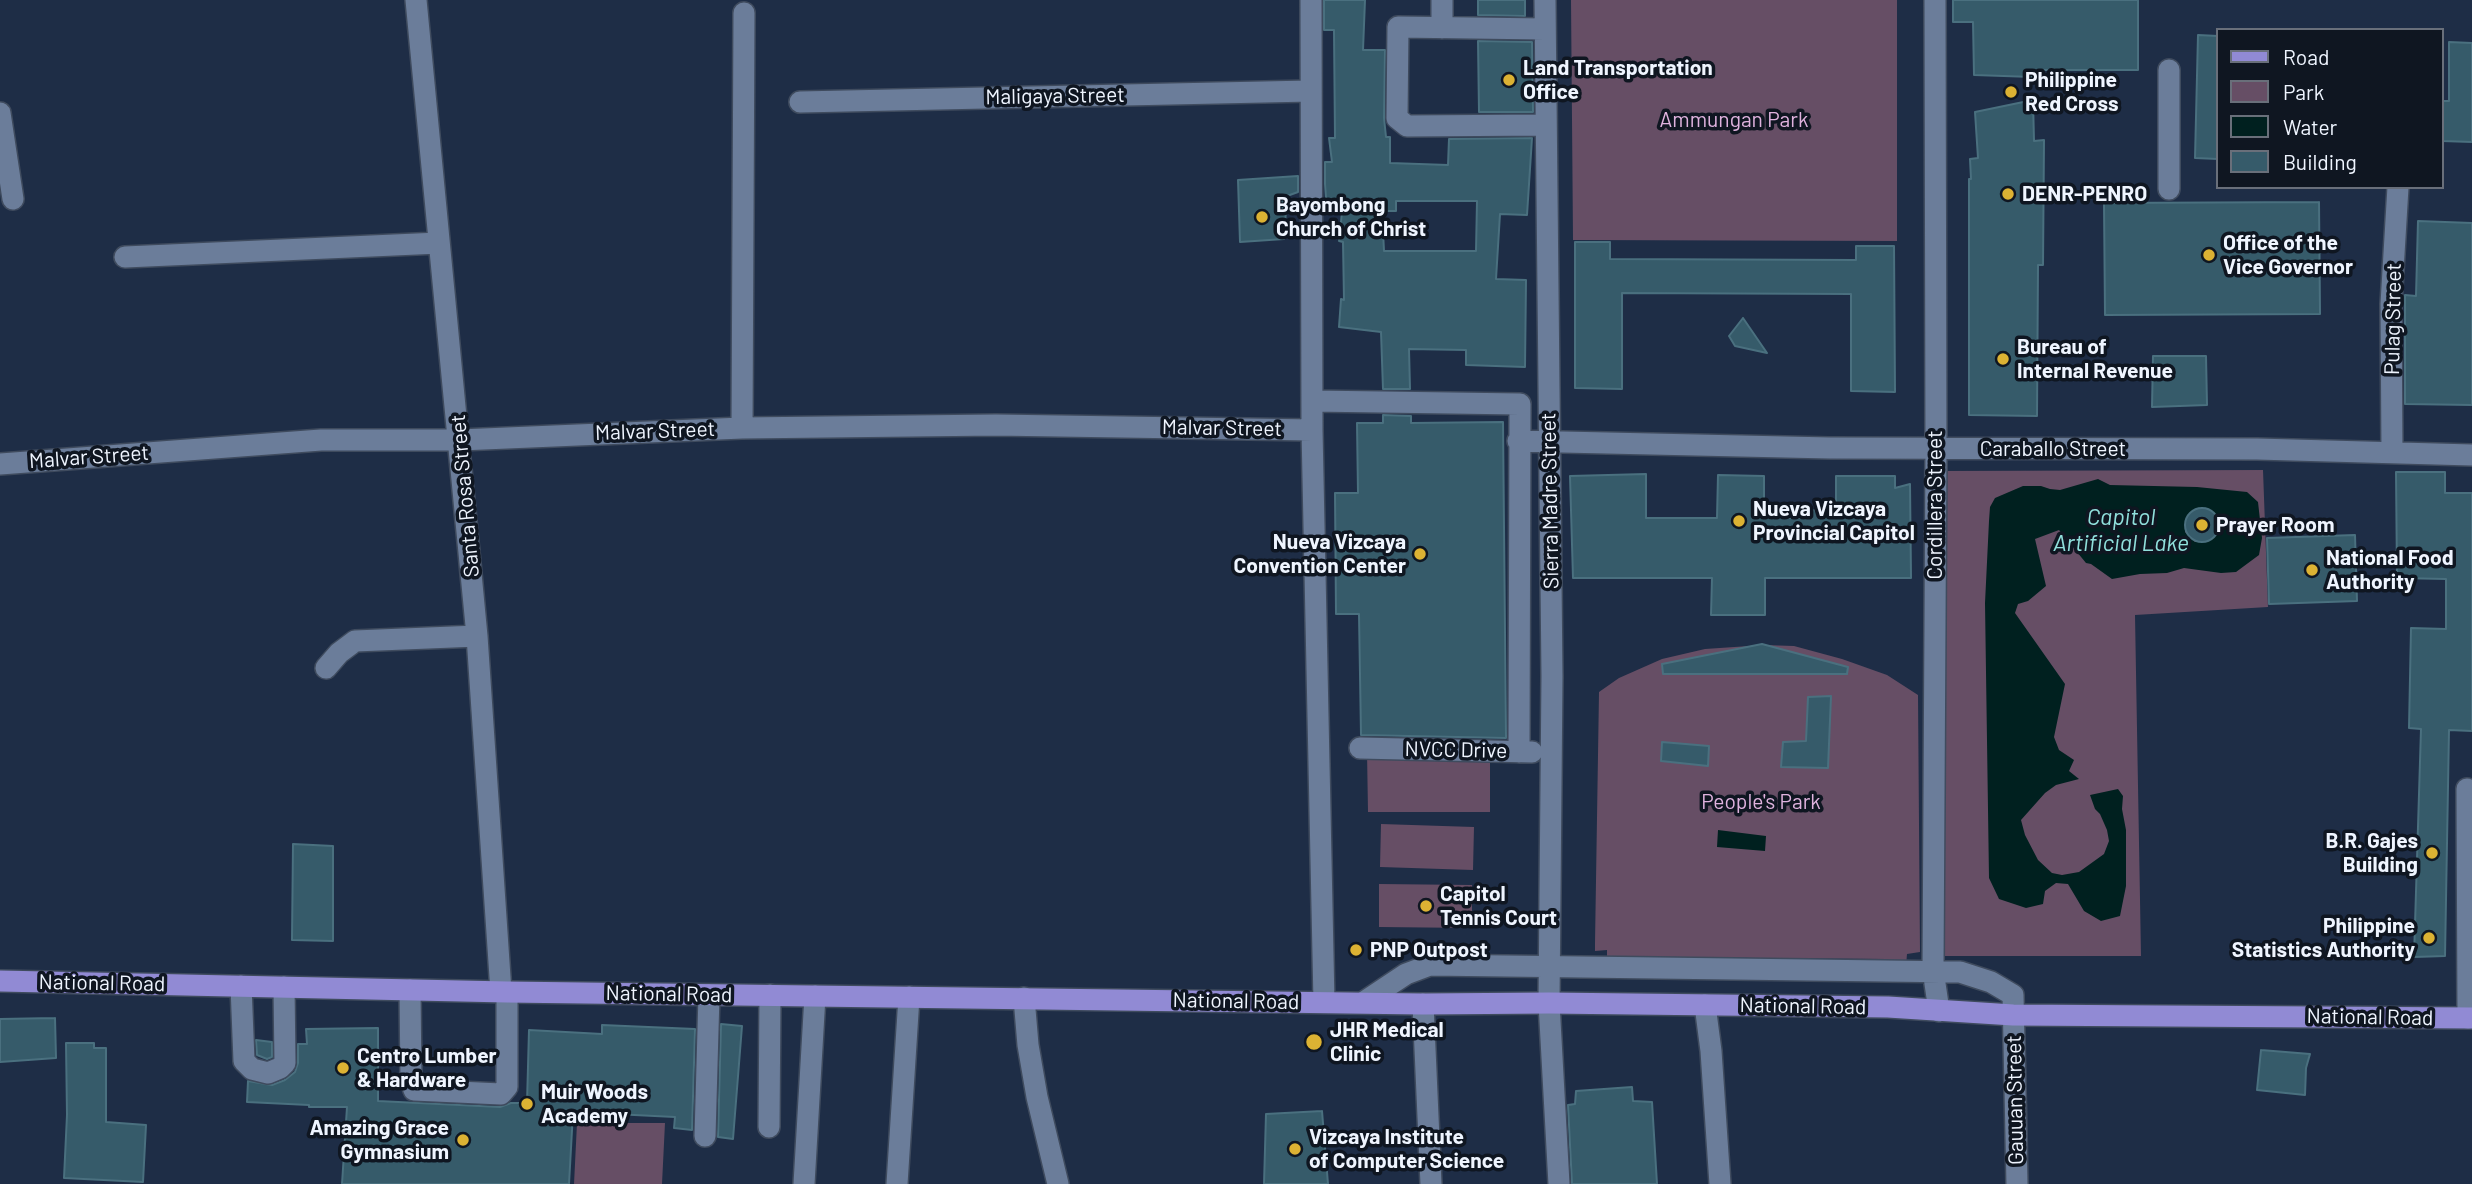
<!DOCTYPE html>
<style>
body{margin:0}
#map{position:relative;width:2472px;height:1184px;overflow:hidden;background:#1e2d46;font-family:Barlow,sans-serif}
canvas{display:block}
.legend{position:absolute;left:2216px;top:28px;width:228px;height:161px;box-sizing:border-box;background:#0f1621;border:2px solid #696f7a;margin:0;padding:9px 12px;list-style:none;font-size:21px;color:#eff5ff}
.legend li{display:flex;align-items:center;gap:14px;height:35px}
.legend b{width:35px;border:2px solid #696f7a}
</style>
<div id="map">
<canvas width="2472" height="1184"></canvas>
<ul class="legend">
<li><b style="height:9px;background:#918ad4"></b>Road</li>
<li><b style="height:19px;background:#664e65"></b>Park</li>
<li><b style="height:19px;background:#00201f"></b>Water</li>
<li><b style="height:19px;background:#365b6a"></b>Building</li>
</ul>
</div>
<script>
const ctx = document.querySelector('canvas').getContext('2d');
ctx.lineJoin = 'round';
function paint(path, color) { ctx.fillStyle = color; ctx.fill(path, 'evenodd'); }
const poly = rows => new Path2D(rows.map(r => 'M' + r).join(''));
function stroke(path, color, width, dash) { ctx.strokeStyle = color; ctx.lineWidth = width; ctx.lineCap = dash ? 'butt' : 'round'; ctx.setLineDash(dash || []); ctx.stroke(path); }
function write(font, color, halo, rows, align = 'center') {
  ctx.font = font + ' Barlow,sans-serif'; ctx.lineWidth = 7; ctx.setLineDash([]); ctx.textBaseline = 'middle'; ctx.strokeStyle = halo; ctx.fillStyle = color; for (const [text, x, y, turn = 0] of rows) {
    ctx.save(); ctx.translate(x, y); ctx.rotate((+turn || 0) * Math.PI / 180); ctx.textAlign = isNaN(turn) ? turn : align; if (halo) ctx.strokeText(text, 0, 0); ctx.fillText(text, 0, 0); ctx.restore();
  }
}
const green = poly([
 [1571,0,1897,0,1897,241,1573,240],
 [2263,470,2268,607,2135,615,2141,956,1939,956,1939,471],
 [1764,645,1794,646,1842,659,1887,675,1918,695,1920,952,1907,954,1906,966,1886,966,1885,959,1627,957,1607,963,1607,950,1595,951,1595,943,1599,692,1619,678,1662,659,1705,649],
 [1367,752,1490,752,1490,812,1368,812],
 [1381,824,1474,827,1473,870,1380,867],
 [1379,884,1472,885,1472,928,1379,927],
 [577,1123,665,1123,662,1184,574,1184]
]);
const water = poly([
 [2098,479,2110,485,2197,487,2247,492,2258,502,2262,538,2259,555,2236,572,2221,573,2184,568,2167,573,2140,574,2112,579,2091,564,2086,563,2059,530,2035,539,2046,586,2028,601,2018,604,2015,613,2065,684,2054,737,2059,750,2074,760,2069,771,2079,779,2056,785,2045,793,2021,820,2025,835,2038,860,2052,873,2062,875,2079,872,2104,854,2109,841,2107,830,2100,814,2095,809,2090,795,2118,789,2123,796,2122,809,2126,830,2126,886,2120,916,2101,921,2084,911,2068,884,2056,883,2045,891,2043,904,2026,908,1999,899,1989,878,1985,603,1989,521,1990,507,1995,498,2023,486,2041,486,2050,489,2060,490],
 [2195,509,2208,509,2217,519,2218,532,2209,541,2195,542,2185,532,2186,519],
 [1718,830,1766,836,1765,851,1717,847]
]);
const building = poly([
 [1324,0,1365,0,1363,50,1385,50,1384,118,1386,137,1390,137,1390,163,1448,165,1449,139,1532,138,1527,215,1500,214,1496,279,1526,280,1525,367,1466,365,1466,350,1409,349,1410,389,1383,389,1381,332,1339,327,1341,299,1344,300,1343,242,1339,241,1342,212,1327,212,1325,184,1325,162,1332,162,1329,138,1335,138,1334,30,1324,30,1324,0],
 [1396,201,1477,201,1476,251,1384,251,1382,211,1396,211,1396,201],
 [1478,0,1525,0,1525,16,1478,15,1478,0],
 [1953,0,2138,0,2138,70,2033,70,2033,77,1974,75,1973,22,1953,22,1953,0],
 [2198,35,2218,36,2218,159,2195,158,2198,35],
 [1478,41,1532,42,1533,112,1479,112,1478,41],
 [2449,42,2472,43,2472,142,2442,141,2442,101,2449,101,2449,42],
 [2033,100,2034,141,2044,140,2043,265,2038,265,2037,416,1969,415,1969,179,1971,179,1970,159,1978,158,1975,112,2033,100],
 [1298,176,1298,192,1287,196,1284,239,1240,242,1238,180,1298,176],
 [2319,202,2320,314,2105,315,2104,203,2319,202],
 [2418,221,2472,223,2472,405,2405,404,2405,295,2416,296,2418,221],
 [1575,242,1610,242,1610,259,1856,260,1856,246,1894,246,1895,392,1851,391,1851,294,1622,293,1622,389,1575,388,1575,242],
 [1743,318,1767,353,1735,346,1729,336,1743,318],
 [2153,356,2206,356,2207,405,2152,407,2153,356],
 [1383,415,1411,416,1411,423,1503,422,1506,738,1361,735,1359,614,1336,614,1335,493,1358,493,1357,423,1383,423,1383,415],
 [2396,472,2445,472,2445,493,2472,493,2472,731,2449,730,2445,956,2414,957,2421,729,2409,728,2411,628,2446,629,2446,579,2397,578,2396,472],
 [1646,474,1646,518,1717,518,1718,475,1764,476,1764,518,1812,518,1812,510,1836,513,1836,476,1895,476,1895,488,1910,484,1911,578,1765,578,1765,615,1711,615,1712,578,1573,578,1570,476,1646,474],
 '2185 525a17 17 0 1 1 34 0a17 17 0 1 1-34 0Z',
 [2355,535,2357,601,2269,604,2267,538,2355,535],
 [1762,644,1848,667,1847,674,1663,674,1662,664,1762,644],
 [1831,696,1828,768,1781,767,1783,742,1806,741,1808,697,1831,696],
 [1662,742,1709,746,1708,766,1661,761,1662,742],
 [293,844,333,846,333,941,292,940,293,844],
 [55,1018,56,1058,0,1062,0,1019,55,1018],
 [721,1024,742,1026,733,1139,718,1137,721,1024],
 [602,1025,695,1029,692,1130,674,1128,675,1117,573,1112,569,1184,342,1184,347,1107,309,1107,309,1105,247,1102,248,1081,272,1085,285,1080,295,1072,298,1063,298,1044,307,1044,306,1029,378,1028,378,1101,500,1107,511,1103,527,1103,529,1030,602,1034,602,1025],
 [256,1040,272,1042,272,1057,267,1059,257,1055,256,1040],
 [66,1043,94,1043,94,1048,106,1048,106,1122,146,1125,143,1182,64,1178,67,1115,66,1043],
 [2261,1050,2310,1054,2306,1068,2305,1095,2257,1090,2261,1050],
 [1632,1087,1633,1101,1652,1102,1657,1184,1572,1184,1568,1105,1575,1104,1576,1091,1632,1087],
 [1322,1111,1328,1184,1264,1184,1266,1114,1322,1111]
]);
const minor = poly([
 [416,0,477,636,501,992],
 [1311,0,1312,430,1324,1002],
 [1545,0,1552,676,1549,1003,1559,1184],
 [1935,0,1936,449,1933,970,1939,1011],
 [1442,28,1442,0],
 [1545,29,1398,27,1397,118,1407,126,1546,125],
 [800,102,1310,91],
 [0,113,13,199],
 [2169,189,2169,70],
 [125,257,439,243],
 [1312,401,1520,404,1519,752],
 [742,428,744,13],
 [1518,441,1830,448,2257,449,2472,455],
 [2392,452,2391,304,2398,187],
 [0,464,321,440,460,440,742,428,996,425,1312,430],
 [326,668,339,653,355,641,477,636],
 [1360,748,1532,752],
 [2467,789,2468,1018],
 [241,986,244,1061,252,1069,268,1073,280,1068,285,1063,284,987],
 [410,990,411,1081,414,1090,501,1094,507,1087,507,992],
 [1024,998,1028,1045,1037,1097,1058,1184],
 [1364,1002,1406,974,1430,965,1960,972,1991,982,2013,995,2017,1184],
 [1423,1004,1431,1184],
 [1705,1005,1711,1051,1720,1184],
 [769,1127,770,995],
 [705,1136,709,995],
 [804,1184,815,996],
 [897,1184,909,997]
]);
const major = poly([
 [0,981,507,992,1423,1004,1549,1003,1888,1007,2013,1015,2472,1018]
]);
const markers = [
 [1509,80,7,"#dcb233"],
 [2011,92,7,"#dcb233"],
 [2008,194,7,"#dcb233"],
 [1262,217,7,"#dcb233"],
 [2209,255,7,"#dcb233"],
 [2003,359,7,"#dcb233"],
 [1739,521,7,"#dcb233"],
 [2202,525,7,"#dcb233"],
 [1420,554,7,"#dcb233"],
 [2312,570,7,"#dcb233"],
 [2432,853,7,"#dcb233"],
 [1426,906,7,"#dcb233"],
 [2429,938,7,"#dcb233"],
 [1356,950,7,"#dcb233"],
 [1314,1042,9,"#dcb233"],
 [343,1068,7,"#dcb233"],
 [527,1104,7,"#dcb233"],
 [463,1140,7,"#dcb233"],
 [1295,1149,7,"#dcb233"]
];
const poiNames = [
 ["Land Transportation",1523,68],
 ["Office",1523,92],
 ["Philippine",2025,80],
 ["Red Cross",2025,104],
 ["DENR-PENRO",2022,194],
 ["Bayombong",1276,205],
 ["Church of Christ",1276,229],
 ["Office of the",2223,243],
 ["Vice Governor",2223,267],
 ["Bureau of",2017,347],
 ["Internal Revenue",2017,371],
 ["Nueva Vizcaya",1753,509],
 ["Provincial Capitol",1753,533],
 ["Prayer Room",2216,525],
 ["Nueva Vizcaya",1406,542,"right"],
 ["Convention Center",1406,566,"right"],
 ["National Food",2326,558],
 ["Authority",2326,582],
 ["B.R. Gajes",2418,841,"right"],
 ["Building",2418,865,"right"],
 ["Capitol",1440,894],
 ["Tennis Court",1440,918],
 ["Philippine",2415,926,"right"],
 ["Statistics Authority",2415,950,"right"],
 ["PNP Outpost",1370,950],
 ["JHR Medical",1330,1030],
 ["Clinic",1330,1054],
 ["Centro Lumber",357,1056],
 ["& Hardware",357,1080],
 ["Muir Woods",541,1092],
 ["Academy",541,1116],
 ["Amazing Grace",449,1128,"right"],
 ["Gymnasium",449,1152,"right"],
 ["Vizcaya Institute",1309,1137],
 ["of Computer Science",1309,1161]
];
const streetNames = [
 ["Maligaya Street",1055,96,-1],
 ["Pulag Street",2393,319,-89],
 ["Malvar Street",1222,428,1],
 ["Malvar Street",655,431,-2],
 ["Caraballo Street",2053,449],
 ["Malvar Street",89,457,-4],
 ["Santa Rosa Street",465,496,-95],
 ["Sierra Madre Street",1550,501,-91],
 ["Cordillera Street",1935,505,-90],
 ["NVCC Drive",1456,750,1],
 ["National Road",102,983,1],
 ["National Road",669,994,1],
 ["National Road",1236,1001,1],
 ["National Road",1803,1006,1],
 ["National Road",2370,1017,1],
 ["Gauuan Street",2015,1100,-91]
];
const parkNames = [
 ["Ammungan Park",1734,120],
 ["People's Park",1761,802]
];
const waterNames = [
 ["Capitol",2121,517],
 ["Artificial Lake",2121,543]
];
paint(green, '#664e65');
paint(water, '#00201f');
paint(building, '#365b6a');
stroke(building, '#4a707f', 2);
stroke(minor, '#3f4b5e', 24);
stroke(major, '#3f4b5e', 24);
stroke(minor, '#6b7d9a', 21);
stroke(major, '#918ad4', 21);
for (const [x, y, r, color] of markers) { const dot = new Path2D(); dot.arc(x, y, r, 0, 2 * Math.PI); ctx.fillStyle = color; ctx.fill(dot); stroke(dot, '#0f1621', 2.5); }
write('bold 21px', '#eff5ff', '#0f1621', poiNames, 'left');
write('21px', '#eff5ff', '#0f1621', streetNames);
write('21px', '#dfb2de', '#0f1621', parkNames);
write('italic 23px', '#90e0dc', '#0f1621', waterNames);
</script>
